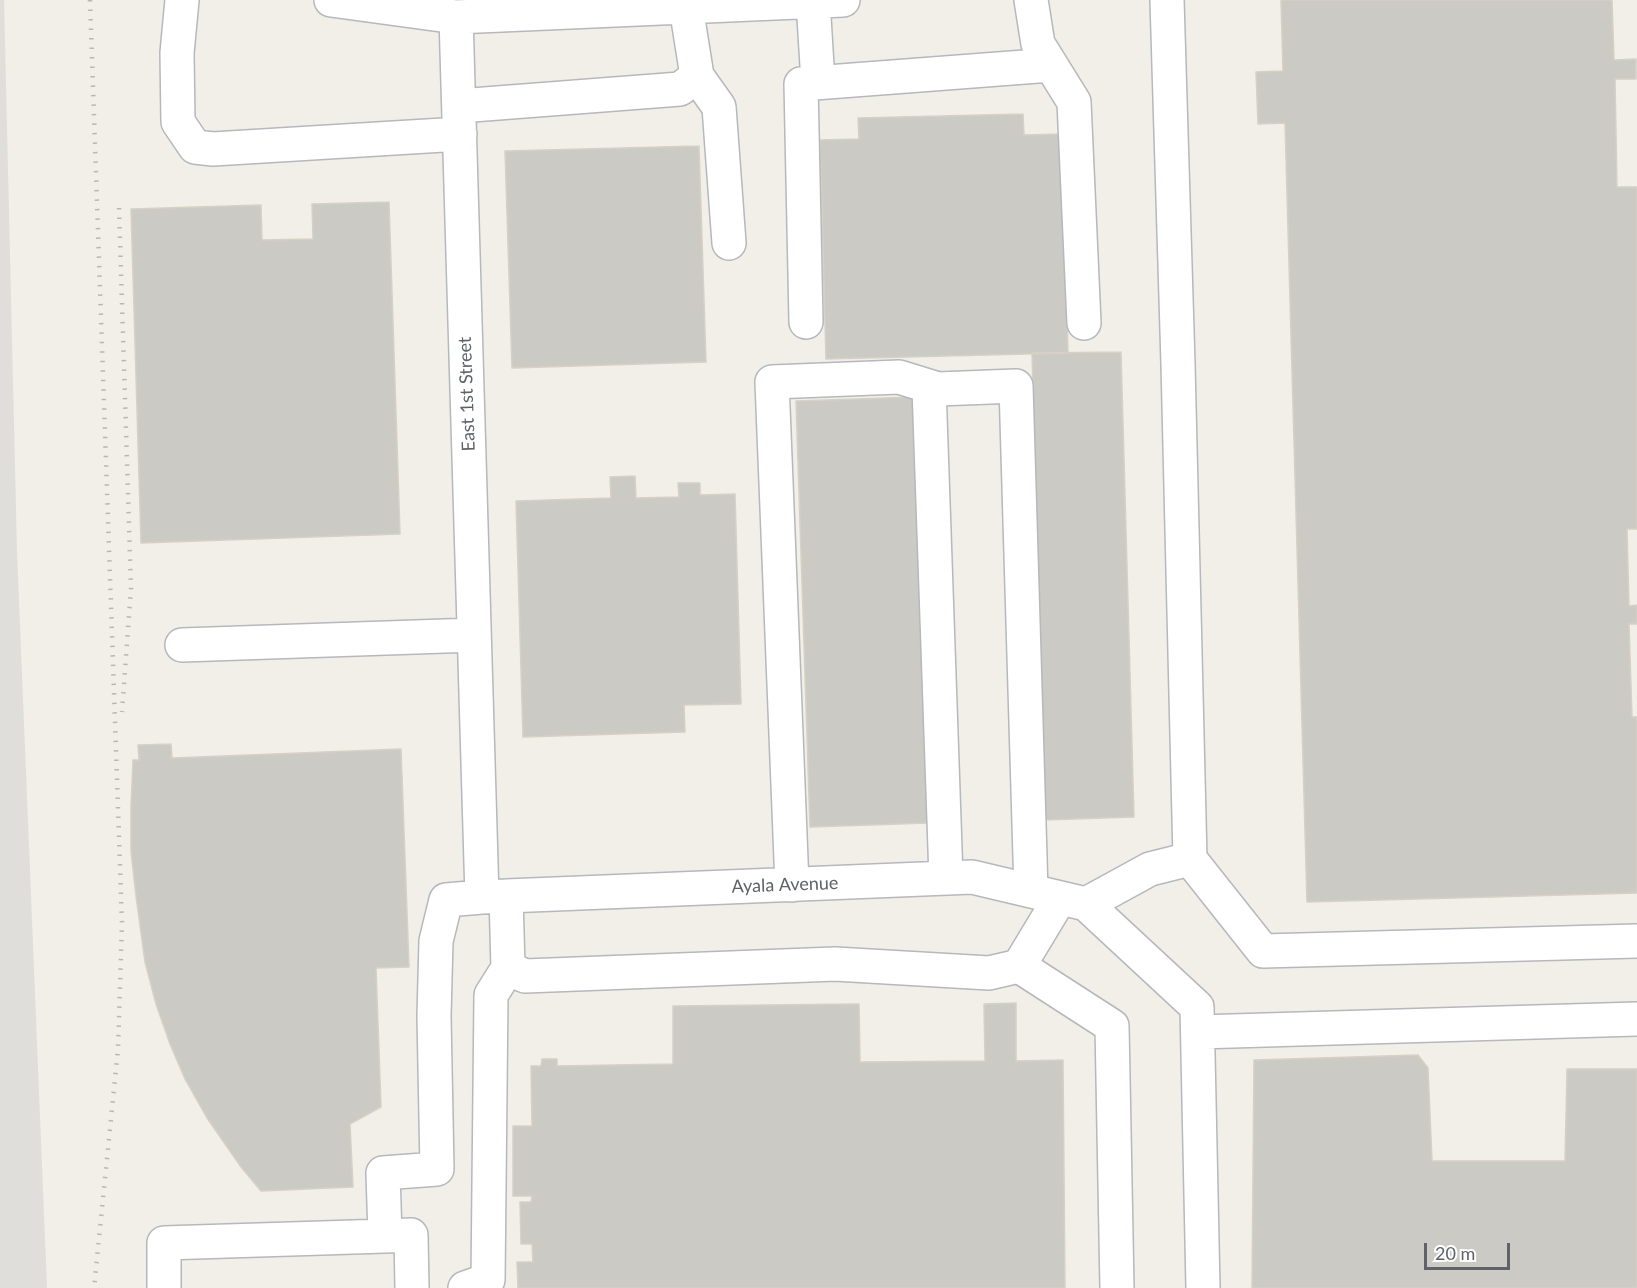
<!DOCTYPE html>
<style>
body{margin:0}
#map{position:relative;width:1637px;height:1288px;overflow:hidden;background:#f1efe8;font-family:Lato,sans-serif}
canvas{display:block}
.scale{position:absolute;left:1424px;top:1243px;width:86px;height:27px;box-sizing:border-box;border:3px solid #5f6368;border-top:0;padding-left:8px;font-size:18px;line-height:21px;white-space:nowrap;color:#5f6368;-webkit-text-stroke:4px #fff;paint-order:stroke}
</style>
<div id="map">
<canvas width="1637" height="1288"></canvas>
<div class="scale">20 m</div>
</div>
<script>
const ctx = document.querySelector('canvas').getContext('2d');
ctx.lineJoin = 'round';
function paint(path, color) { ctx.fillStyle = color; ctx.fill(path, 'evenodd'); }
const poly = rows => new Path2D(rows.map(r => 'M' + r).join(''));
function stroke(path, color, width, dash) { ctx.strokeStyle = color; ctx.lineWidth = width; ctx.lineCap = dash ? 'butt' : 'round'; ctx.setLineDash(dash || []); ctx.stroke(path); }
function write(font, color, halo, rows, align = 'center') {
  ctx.font = font + ' Lato,sans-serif'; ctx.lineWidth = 5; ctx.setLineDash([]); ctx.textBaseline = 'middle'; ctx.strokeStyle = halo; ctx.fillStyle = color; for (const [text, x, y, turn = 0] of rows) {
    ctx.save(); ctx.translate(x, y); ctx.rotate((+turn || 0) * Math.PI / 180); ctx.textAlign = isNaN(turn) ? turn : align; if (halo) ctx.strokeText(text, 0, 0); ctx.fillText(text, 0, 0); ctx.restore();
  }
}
const industrial = poly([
 [0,0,4,0,17,551,47,1288,0,1288]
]);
const building = poly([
 [1281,0,1612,0,1614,60,1636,59,1636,79,1615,79,1617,187,1637,187,1637,529,1627,529,1629,606,1637,605,1637,624,1629,624,1632,717,1637,717,1637,893,1307,902,1285,123,1258,124,1256,72,1283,71,1281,0],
 [1023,114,1024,135,1062,134,1068,353,826,359,820,140,859,139,858,118,1023,114],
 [699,146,706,362,512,368,505,151,699,146],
 [389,202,400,534,141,543,131,209,261,205,262,240,313,239,312,204,389,202],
 [1121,352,1134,817,1045,820,1032,353,1121,352],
 [914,397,928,823,810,827,796,401,914,397],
 [635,476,636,498,679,497,678,483,700,483,700,495,735,494,741,704,684,705,685,732,523,737,516,501,611,498,610,477,635,476],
 [171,744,172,758,401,749,409,967,376,968,381,1107,350,1124,353,1187,261,1191,241,1167,207,1118,185,1079,170,1044,156,1004,145,962,136,896,131,851,131,806,133,760,139,760,138,745,171,744],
 [1016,1003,1016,1061,1063,1060,1065,1288,518,1288,517,1262,533,1262,532,1244,521,1244,520,1202,531,1202,532,1196,513,1196,513,1126,532,1126,531,1066,541,1066,542,1059,557,1059,557,1066,673,1064,673,1006,859,1004,860,1062,985,1061,984,1004,1016,1003],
 [1418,1055,1428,1068,1432,1161,1565,1161,1567,1069,1637,1069,1637,1288,1252,1288,1254,1060,1418,1055]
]);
const minor = poly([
 [182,0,177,53,178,122,195,147,213,149,460,134],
 [331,0,456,17,843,0],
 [1031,0,1038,44,1074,102,1084,323],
 [1167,0,1178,364,1190,859,1263,951,1637,941],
 [813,1,818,82],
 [456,17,482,897],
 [697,76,719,107,729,243],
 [459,106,680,89,697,76,686,7],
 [806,322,801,84,1051,65],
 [929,387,946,878],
 [182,645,474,635],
 [792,885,772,382,899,377,938,389,1016,386,1031,891],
 [506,896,508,968,525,976,835,964,989,973,1019,966,1060,898],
 [1086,904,1150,869,1190,859],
 [1019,966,1112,1026,1117,1288],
 [1198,1032,1637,1019],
 [385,1236,411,1235,412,1288],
 [164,1288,164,1243,385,1236,383,1173,437,1169,434,1016,436,941,446,900,482,897,972,877,1086,904,1197,1007,1203,1288],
 [465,1288,488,1280,491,995,508,968]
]);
const rail = poly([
 [90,0,122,923,118,1049,94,1288],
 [119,208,131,588,122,712]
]);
const streetNames = [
 ["East 1st Street",467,394,-92],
 ["Ayala Avenue",785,885,-2]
];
paint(industrial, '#e0deda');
paint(building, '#cccac5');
stroke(building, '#d6d1c6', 1.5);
stroke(minor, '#b5b8bc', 36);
stroke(minor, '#fff', 33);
stroke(rail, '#b6b7b8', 4.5, [1.5, 8]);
write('18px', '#5f6368', '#fff', streetNames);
</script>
